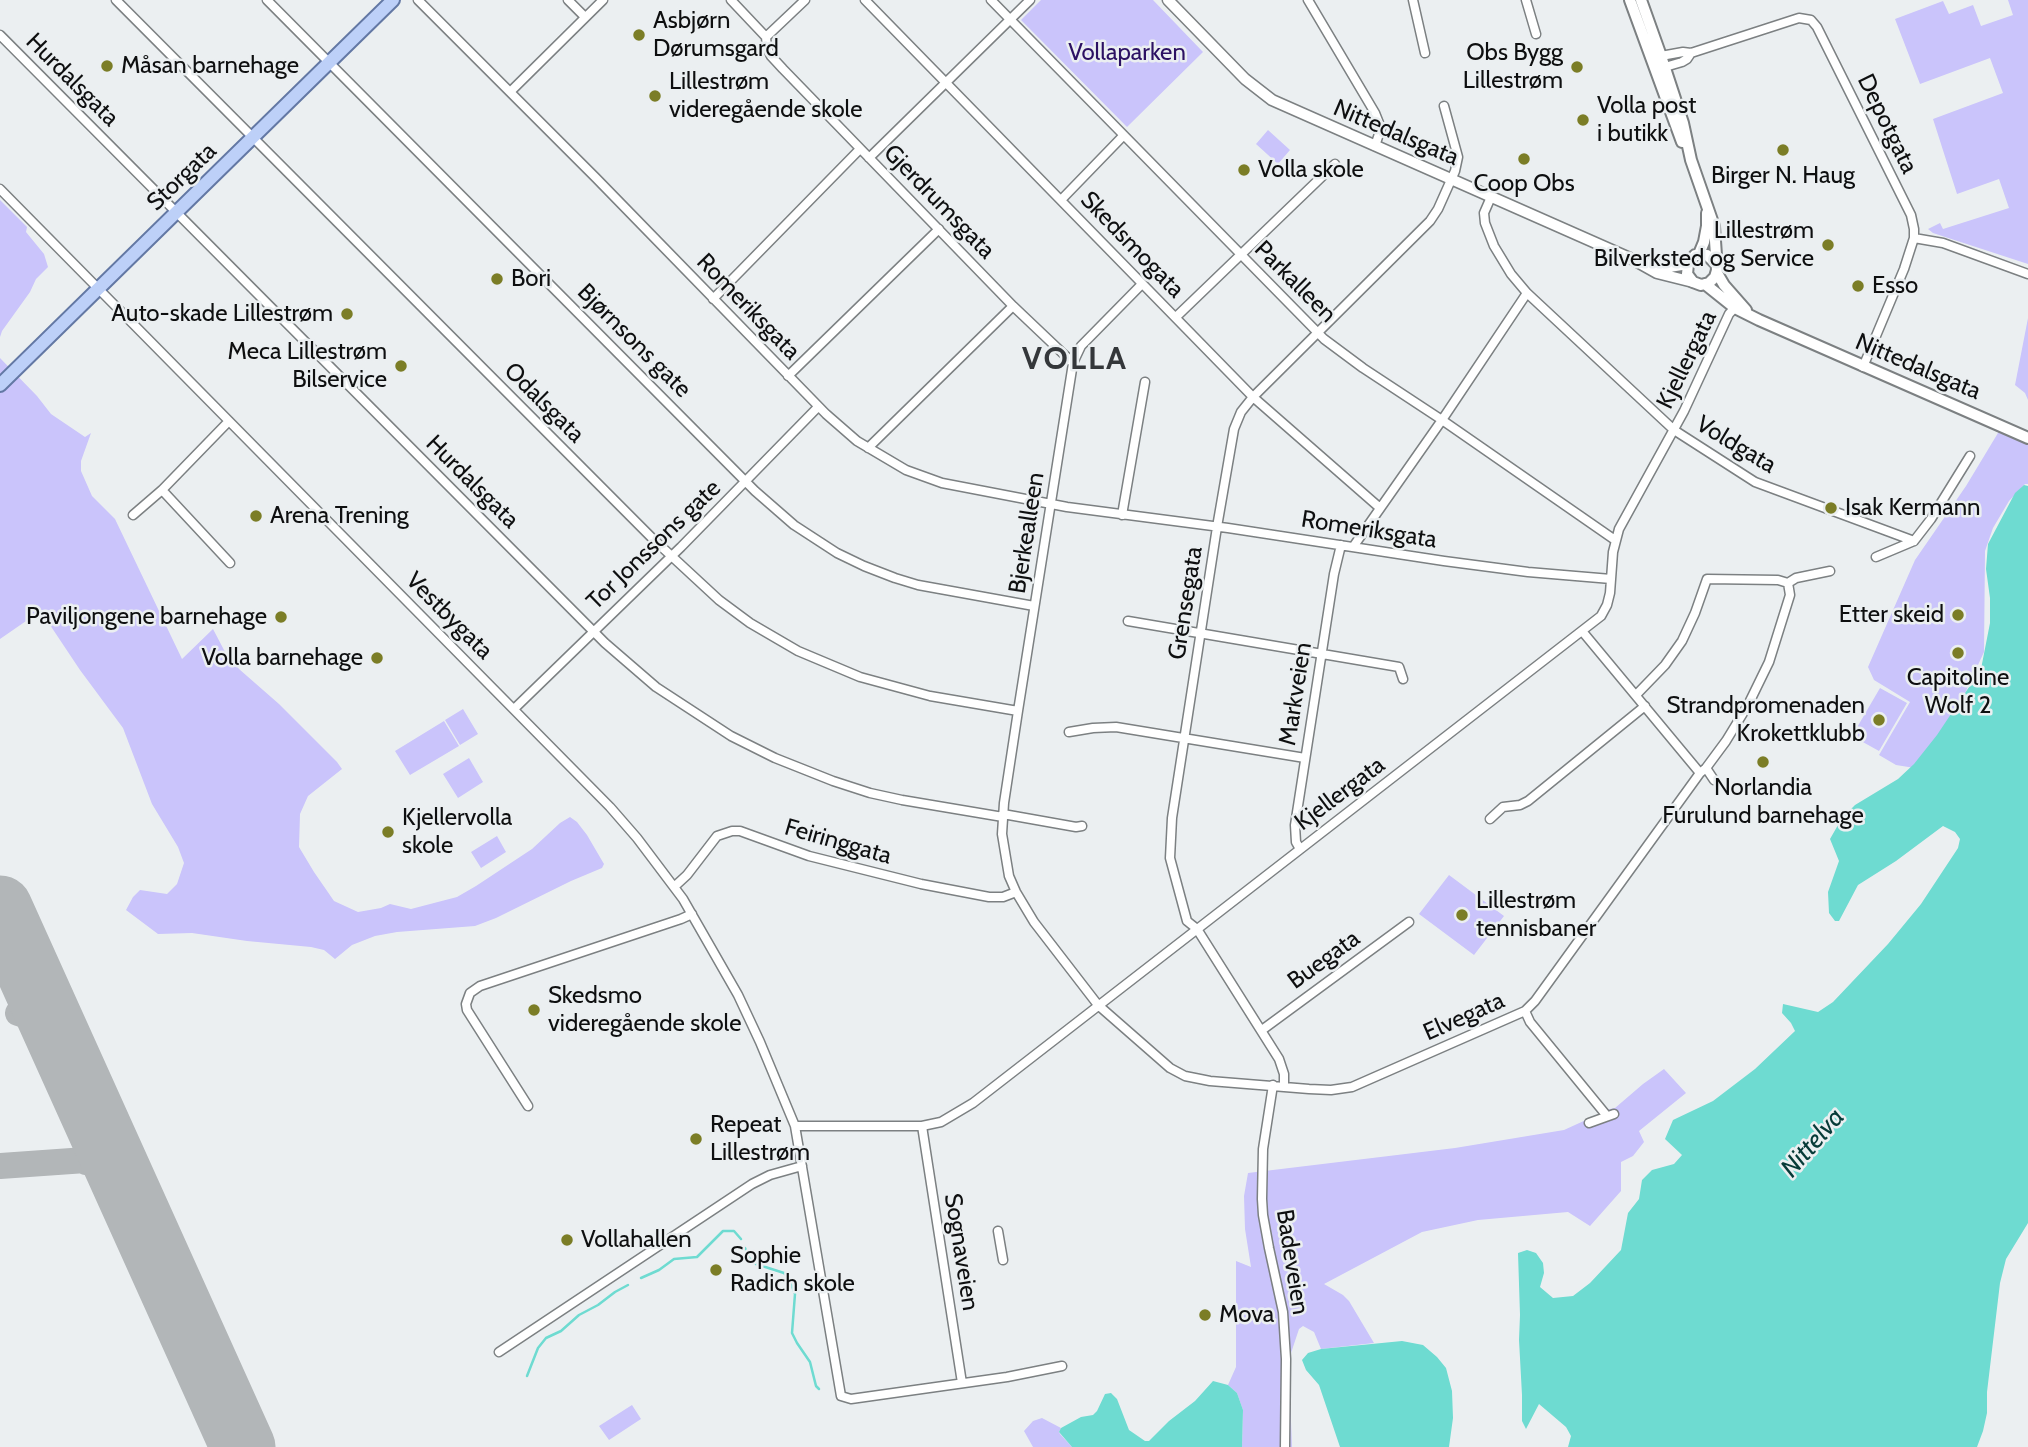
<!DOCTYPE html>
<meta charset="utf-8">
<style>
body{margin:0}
canvas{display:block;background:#ebeff1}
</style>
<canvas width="2028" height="1447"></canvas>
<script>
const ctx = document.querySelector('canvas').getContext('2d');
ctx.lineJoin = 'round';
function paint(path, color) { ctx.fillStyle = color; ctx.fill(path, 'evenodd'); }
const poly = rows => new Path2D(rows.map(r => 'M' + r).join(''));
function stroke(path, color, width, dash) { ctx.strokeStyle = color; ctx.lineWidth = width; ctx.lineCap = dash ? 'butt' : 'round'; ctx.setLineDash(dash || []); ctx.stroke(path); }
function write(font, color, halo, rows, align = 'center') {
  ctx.font = font + ' Cabin,sans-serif'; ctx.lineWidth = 5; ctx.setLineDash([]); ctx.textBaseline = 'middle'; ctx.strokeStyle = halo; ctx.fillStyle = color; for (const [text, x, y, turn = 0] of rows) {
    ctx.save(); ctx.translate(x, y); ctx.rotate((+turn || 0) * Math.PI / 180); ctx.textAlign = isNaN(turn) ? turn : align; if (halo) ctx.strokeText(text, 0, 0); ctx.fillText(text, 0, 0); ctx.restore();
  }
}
const green = poly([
 [1041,0,1153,0,1203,52,1127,127,1021,20],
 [2008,0,2028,0,2028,264,1933,233,1928,229,1940,223,1943,229,2009,208,1999,179,1957,194,1933,119,2003,93,1990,58,1920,84,1895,19,1943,1,1949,14,1973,5,1981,26,2013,15],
 [1268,130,1290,150,1278,164,1256,144],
 [0,200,27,227,26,232,44,254,48,267,36,279,30,292,2,331,0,337],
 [2028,318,2028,400,2025,393,2015,385],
 [0,358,37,396,51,414,85,437,91,433,81,461,81,471,92,496,115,519,182,659,213,629,224,650,239,669,279,704,337,762,342,769,308,796,300,814,299,847,314,872,334,901,358,912,381,908,390,904,411,909,457,897,476,886,532,849,560,823,570,817,577,822,587,835,604,864,602,868,571,881,496,918,475,926,397,932,375,936,352,945,335,959,324,950,311,947,247,941,192,933,158,934,126,910,133,897,140,890,167,894,177,884,184,863,178,847,152,804,123,728,80,670,44,616,42,610,0,639],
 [2001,428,2028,440,2028,484,2025,484,2009,501,1993,528,1985,551,1984,652,1954,717,1921,769,1896,765,1879,755,1910,702,1874,680,1868,667,1915,560,1966,486],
 [1880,688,1907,703,1879,751,1852,736],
 [463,709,478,734,460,745,445,720],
 [444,721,459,746,410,775,395,751],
 [469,758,483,782,458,798,443,774],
 [497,836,506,852,481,868,471,852],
 [1449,875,1504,916,1474,955,1419,914],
 [1664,1069,1686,1093,1639,1131,1644,1142,1633,1156,1621,1162,1621,1191,1590,1226,1568,1212,1478,1220,1422,1232,1324,1284,1343,1295,1349,1301,1374,1343,1321,1349,1314,1332,1303,1326,1299,1329,1291,1353,1289,1371,1292,1447,1242,1447,1243,1410,1237,1393,1228,1385,1236,1367,1236,1261,1251,1267,1245,1229,1244,1196,1248,1173,1455,1148,1564,1130,1610,1109,1615,1108,1643,1084],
 [632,1405,641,1419,609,1440,599,1426],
 [1042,1418,1061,1428,1059,1432,1060,1434,1072,1447,1033,1447,1024,1431,1033,1421]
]);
const water = poly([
 [2024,485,2028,486,2028,1223,2006,1259,2000,1283,1987,1392,1987,1413,1983,1431,1977,1447,1568,1447,1571,1436,1566,1427,1539,1404,1526,1429,1522,1421,1522,1395,1519,1340,1520,1315,1518,1253,1527,1250,1536,1253,1543,1263,1544,1273,1540,1287,1553,1298,1573,1296,1590,1283,1621,1250,1628,1213,1639,1199,1642,1180,1652,1170,1674,1164,1682,1155,1665,1139,1673,1120,1713,1101,1755,1069,1795,1031,1791,1023,1782,1013,1783,1004,1818,1012,1833,1002,1888,944,1921,904,1958,848,1960,839,1955,832,1943,826,1896,861,1858,885,1839,921,1835,921,1829,913,1828,892,1839,861,1830,839,1842,818,1855,805,1898,779,1914,764,1937,735,1981,669,1990,623,1990,598,1986,569,1988,544,2015,493],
 [1402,1341,1423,1345,1437,1357,1446,1368,1452,1391,1453,1418,1449,1447,1340,1447,1319,1385,1306,1370,1302,1360,1308,1353,1321,1349],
 [1213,1381,1228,1385,1237,1393,1243,1410,1242,1447,1072,1447,1059,1432,1061,1428,1081,1417,1093,1415,1097,1411,1105,1394,1111,1393,1117,1399,1129,1430,1145,1441,1149,1441,1169,1421,1195,1401]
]);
const stream = poly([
 [745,1248,749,1258,756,1264,784,1273,788,1277,795,1294,792,1333,797,1343,810,1362,816,1386,819,1389],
 [641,1278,659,1270,674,1259,697,1257,723,1231,734,1231,741,1239],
 [527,1376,538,1348,546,1338,561,1331,579,1315,598,1305,615,1292,628,1285]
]);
const taxiway = poly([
 [35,985,36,1001,32,1010,18,1013,48,1023,58,1037],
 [86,1162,97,1153,101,1143,98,1125],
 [0,1166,100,1159,110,1164,122,1178]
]);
const runway = poly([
 [0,908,243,1447]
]);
const minor = poly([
 [116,0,652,538,719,600,750,623,798,651,860,677,930,696,1018,711],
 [267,0,755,491,794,525,837,553,864,566,895,578,918,585,1034,606],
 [418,0,596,178,826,414,857,441,906,470,942,483,1067,507,1228,528,1444,561,1528,572,1611,579],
 [568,0,585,17],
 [731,0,766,37,767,48,771,56,783,69,1013,306,1073,363],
 [865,0,1253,397,1380,508],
 [991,0,1324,339,1363,368,1442,420,1615,540],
 [1308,0,1375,113,1381,128,1375,146],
 [1413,0,1425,53],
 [1526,0,1536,34],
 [0,35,605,643,656,687,731,736,775,758,833,781,870,793,902,800,1003,817],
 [766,37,805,0],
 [1658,60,1661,56,1683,52,1691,53,1799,18,1811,20,1817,27,1911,215,1914,229,1914,238,1904,269,1863,367],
 [1660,66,1665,67,1682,62,1687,59,1691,53],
 [510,92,603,0],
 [869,158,1030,0],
 [0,189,610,807,637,838,683,899,738,995,760,1042,795,1126,841,1396,851,1399,1007,1377,1062,1366],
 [1491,197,1484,213,1485,223,1494,246,1511,274,1527,293,1674,430,1755,482,1914,541],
 [1061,200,1123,136],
 [1914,238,1943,243,2028,274],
 [1142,284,1081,346,1073,363,1018,711,1004,803,1002,834,1009,876,1016,892,1034,922,1098,1005,1170,1068,1185,1076,1210,1081,1309,1089,1331,1090,1352,1087,1525,1011,1535,1001,1700,773,1582,631],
 [713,299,860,149],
 [1176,317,1335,164],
 [788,376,939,229],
 [868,448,1013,306],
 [162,490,230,563],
 [133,515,162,490,229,421],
 [1122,515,1145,382],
 [1353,547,1442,420,1527,293],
 [1876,557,1914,541,1931,519,1970,456],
 [1788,583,1796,578,1830,571],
 [1128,621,1399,667,1403,679],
 [1636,695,1665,665,1682,641,1695,613,1707,579,1778,580,1788,583,1790,595,1769,662,1748,705,1726,741,1706,768,1700,773],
 [515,708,681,547,818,407],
 [1069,732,1093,728,1116,727,1305,758],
 [1706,768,1714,780],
 [1003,814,1076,827,1082,826],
 [1490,819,1503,807,1520,805,1528,801,1645,706],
 [1300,849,1296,842,1295,825,1334,574,1341,545],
 [674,887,687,875,717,836,732,831,740,831,809,856,921,884,989,897,1003,897,1016,892],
 [1525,1011,1530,1022,1607,1116],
 [1262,1030,1409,922],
 [1273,1085,1263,1149,1262,1199,1263,1215,1269,1248,1283,1312,1286,1359,1285,1447],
 [1284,1085,1284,1074,1279,1059,1197,929,1187,921,1170,858,1172,818,1217,527,1234,429,1241,412,1253,397,1430,221,1438,209,1455,171,1458,157,1444,106],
 [528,1106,467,1010,466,1004,470,993,480,986,681,919,692,914],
 [1589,1123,1614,1114],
 [795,1126,922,1126,941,1122,973,1103,1601,616,1607,605,1610,593,1613,552,1619,529,1684,411,1729,314,1738,304],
 [922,1126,962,1383],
 [998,1231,1003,1260],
 [499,1352,752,1184,770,1175,802,1166]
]);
const tertiary = poly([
 [1168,0,1245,79,1272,100,1632,259,1657,273,1693,282],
 [1647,264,1669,267,1688,264]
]);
const secondary = poly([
 [1630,0,1682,142],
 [1641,0,1661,56,1683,123,1691,160,1714,226,1717,270,1715,277,1709,283,1701,285,1693,282,1687,274,1688,264,1695,255,1707,255,1716,264],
 [1699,254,1704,242,1707,226,1707,213],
 [1717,273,1724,285,1746,310],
 [1705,284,1735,308,1759,320,2028,438]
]);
const primary = poly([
 [0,385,393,0]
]);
const markers = [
 [639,35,7,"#7b7d26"],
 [107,66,7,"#7b7d26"],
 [1577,67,7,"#7b7d26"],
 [655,96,7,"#7b7d26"],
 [1583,120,7,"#7b7d26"],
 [1783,150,7,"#7b7d26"],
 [1524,159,7,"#7b7d26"],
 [1244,170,7,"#7b7d26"],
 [1828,245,7,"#7b7d26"],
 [497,279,7,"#7b7d26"],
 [1858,286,7,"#7b7d26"],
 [347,314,7,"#7b7d26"],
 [401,366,7,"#7b7d26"],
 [1831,508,7,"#7b7d26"],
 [256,516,7,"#7b7d26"],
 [1958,615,7,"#7b7d26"],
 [281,617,7,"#7b7d26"],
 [1958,653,7,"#7b7d26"],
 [377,658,7,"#7b7d26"],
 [1879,720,7,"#7b7d26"],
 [1763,762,7,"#7b7d26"],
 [388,832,7,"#7b7d26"],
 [1462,915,7,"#7b7d26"],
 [534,1010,7,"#7b7d26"],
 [696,1139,7,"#7b7d26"],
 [567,1240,7,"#7b7d26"],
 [716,1270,7,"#7b7d26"],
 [1205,1315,7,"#7b7d26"]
];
const poiNames = [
 ["Asbjørn",653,21],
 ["Dørumsgard",653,49],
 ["Obs Bygg",1563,53,"right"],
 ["Lillestrøm",1563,81,"right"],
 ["Måsan barnehage",121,66],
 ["Lillestrøm",669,82],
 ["videregående skole",669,110],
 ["Volla post",1597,106],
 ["i butikk",1597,134],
 ["Volla skole",1258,170],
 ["Birger N. Haug",1783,176,"center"],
 ["Coop Obs",1524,184,"center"],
 ["Lillestrøm",1814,231,"right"],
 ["Bilverksted og Service",1814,259,"right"],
 ["Bori",511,279],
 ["Esso",1872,286],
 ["Auto-skade Lillestrøm",333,314,"right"],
 ["Meca Lillestrøm",387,352,"right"],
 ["Bilservice",387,380,"right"],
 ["Isak Kermann",1845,508],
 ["Arena Trening",270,516],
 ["Etter skeid",1944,615,"right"],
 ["Paviljongene barnehage",267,617,"right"],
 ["Volla barnehage",363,658,"right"],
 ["Capitoline",1958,678,"center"],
 ["Wolf 2",1958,706,"center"],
 ["Strandpromenaden",1865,706,"right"],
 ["Krokettklubb",1865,734,"right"],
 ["Norlandia",1763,788,"center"],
 ["Furulund barnehage",1763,816,"center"],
 ["Kjellervolla",402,818],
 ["skole",402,846],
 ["Lillestrøm",1476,901],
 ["tennisbaner",1476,929],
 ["Skedsmo",548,996],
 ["videregående skole",548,1024],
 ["Repeat",710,1125],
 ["Lillestrøm",710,1153],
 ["Vollahallen",581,1240],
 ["Sophie",730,1256],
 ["Radich skole",730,1284],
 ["Mova",1219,1315]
];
const parkNames = [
 ["Vollaparken",1127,53]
];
const streetNames = [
 ["Hurdalsgata",72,80,45],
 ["Depotgata",1887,124,64],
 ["Nittedalsgata",1396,133,23],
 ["Storgata",182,177,-44],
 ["Gjerdrumsgata",939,202,46],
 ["Skedsmogata",1132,245,46],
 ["Parkalleen",1295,282,45],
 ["Romeriksgata",748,307,46],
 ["Bjørnsons gate",634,341,45],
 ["Kjellergata",1687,360,-64],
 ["Nittedalsgata",1918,367,23],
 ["Odalsgata",544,403,45],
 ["Voldgata",1736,445,31],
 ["Hurdalsgata",472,482,45],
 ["Romeriksgata",1369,530,9],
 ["Bjerkealleen",1027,533,-81],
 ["Tor Jonssons gate",654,545,-44],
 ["Grensegata",1186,603,-81],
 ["Vestbygata",449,616,45],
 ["Markveien",1296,694,-81],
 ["Kjellergata",1340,794,-37],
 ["Feiringgata",838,842,16],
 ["Buegata",1324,960,-36],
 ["Elvegata",1464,1017,-24],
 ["Sognaveien",961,1252,81],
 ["Badeveien",1292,1262,81]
];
const waterNames = [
 ["Nittelva",1813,1143,-49]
];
const districtNames = [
 ["VOLLA",1075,360]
];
paint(green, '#cac4fb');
paint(water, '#6edbd1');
stroke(stream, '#6edbd1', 2.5);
stroke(taxiway, '#b2b6b8', 26);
stroke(runway, '#b2b6b8', 65);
stroke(minor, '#7c8082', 11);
stroke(tertiary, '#7c8082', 13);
stroke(secondary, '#7c8082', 14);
stroke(primary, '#6378a4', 16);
stroke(minor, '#fff', 8);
stroke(tertiary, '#fff', 10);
stroke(secondary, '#fff', 10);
stroke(primary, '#bdd0f8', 12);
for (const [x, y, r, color] of markers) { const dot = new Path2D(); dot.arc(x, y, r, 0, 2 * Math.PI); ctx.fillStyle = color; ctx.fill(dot); stroke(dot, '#ebeff1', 2.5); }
write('24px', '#0e0f10', '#ebeff1', poiNames, 'left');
write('24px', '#2c1163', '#ebeff1', parkNames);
write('24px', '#0e0f10', '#ebeff1', streetNames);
write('italic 26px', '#063b38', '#ebeff1', waterNames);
ctx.letterSpacing = '2px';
write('bold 32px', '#34373a', '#ebeff1', districtNames);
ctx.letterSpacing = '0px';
</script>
